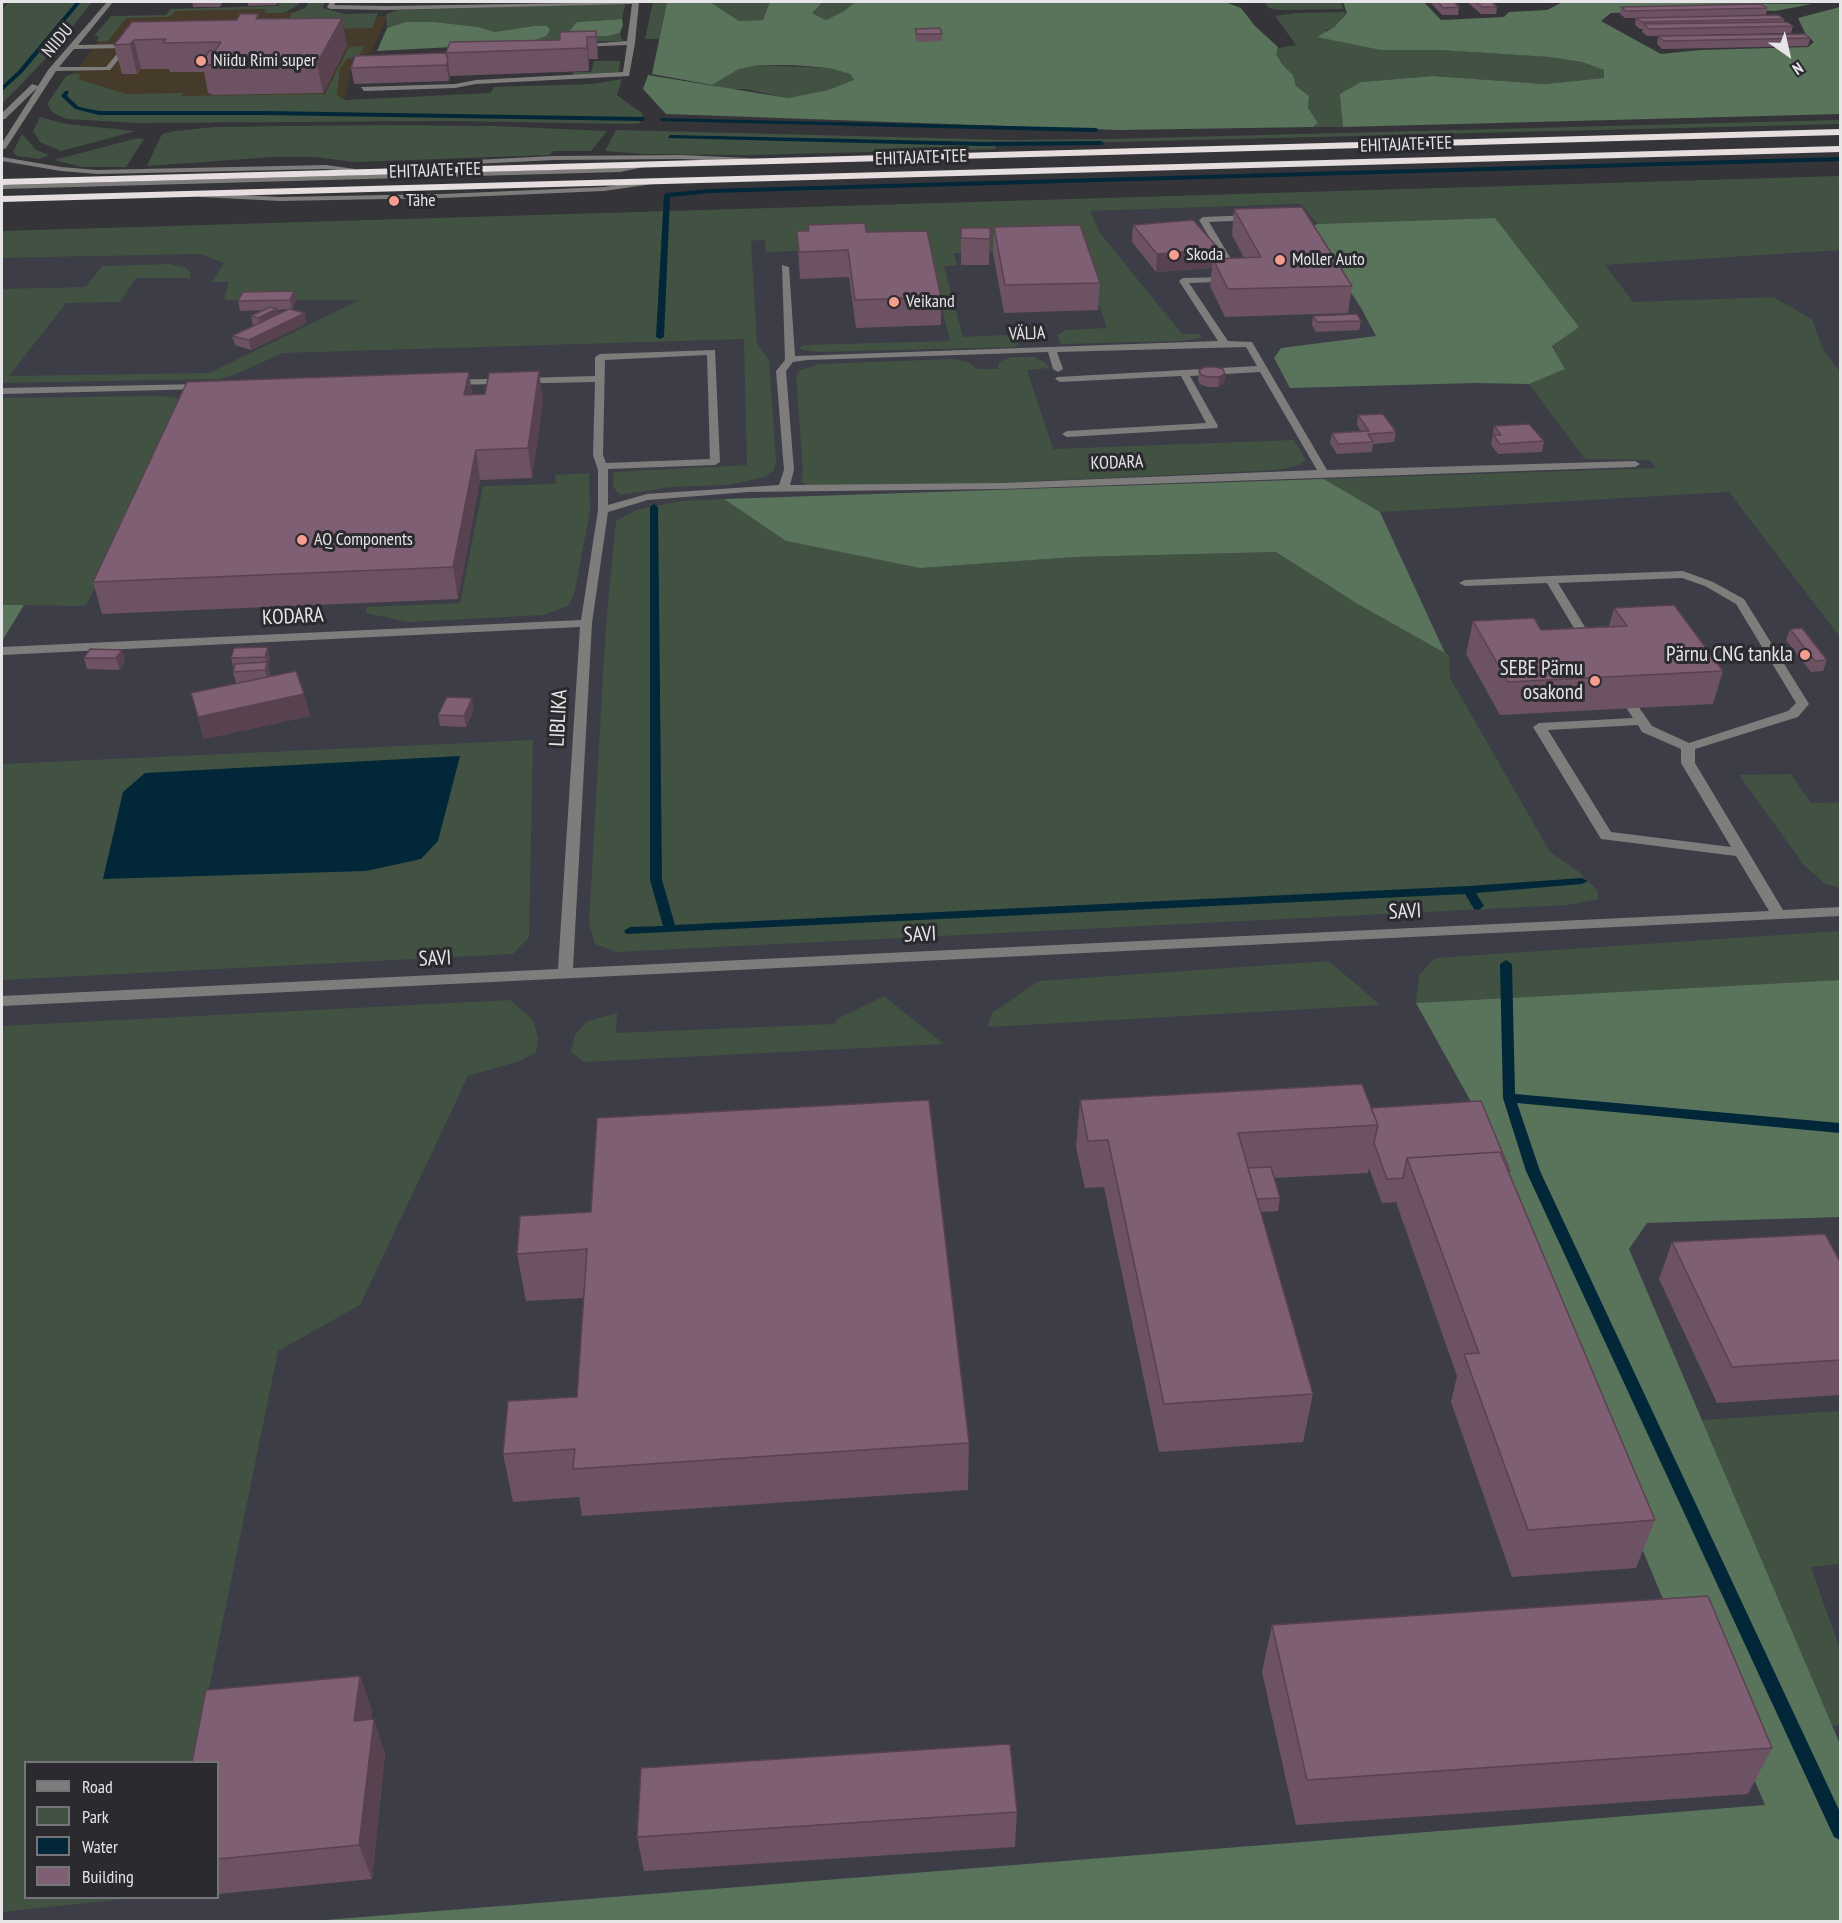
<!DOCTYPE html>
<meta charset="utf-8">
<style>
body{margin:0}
#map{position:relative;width:1842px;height:1923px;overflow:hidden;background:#343439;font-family:"PT Sans Narrow",sans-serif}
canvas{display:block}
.frame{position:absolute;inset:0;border:3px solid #e5e5e8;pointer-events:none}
.legend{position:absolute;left:24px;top:1761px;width:195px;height:138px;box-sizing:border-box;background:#2a2a2f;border:2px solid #757579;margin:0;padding:8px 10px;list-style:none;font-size:18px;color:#e5e5e8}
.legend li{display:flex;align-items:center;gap:12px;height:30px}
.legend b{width:30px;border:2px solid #757579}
.north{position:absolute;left:1758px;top:24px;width:60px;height:60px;-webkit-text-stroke:4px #2a2a2f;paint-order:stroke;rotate:146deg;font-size:16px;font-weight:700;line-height:24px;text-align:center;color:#e5e5e8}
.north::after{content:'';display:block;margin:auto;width:21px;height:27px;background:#e5e5e8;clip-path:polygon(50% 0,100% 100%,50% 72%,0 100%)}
</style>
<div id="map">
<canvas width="1842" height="1923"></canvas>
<div class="frame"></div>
<ul class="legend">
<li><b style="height:8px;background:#7f7c7c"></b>Road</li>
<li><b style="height:16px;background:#415242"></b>Park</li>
<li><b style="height:16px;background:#022738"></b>Water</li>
<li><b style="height:16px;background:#7f5f73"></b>Building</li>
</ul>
<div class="north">N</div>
</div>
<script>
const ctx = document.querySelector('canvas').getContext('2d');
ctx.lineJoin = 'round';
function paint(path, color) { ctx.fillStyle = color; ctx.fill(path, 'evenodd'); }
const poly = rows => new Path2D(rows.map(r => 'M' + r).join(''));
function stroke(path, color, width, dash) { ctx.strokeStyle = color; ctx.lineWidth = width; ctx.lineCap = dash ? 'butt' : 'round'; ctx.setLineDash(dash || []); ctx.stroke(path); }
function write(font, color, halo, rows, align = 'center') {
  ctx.font = font + ' "PT Sans Narrow",sans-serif'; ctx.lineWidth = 6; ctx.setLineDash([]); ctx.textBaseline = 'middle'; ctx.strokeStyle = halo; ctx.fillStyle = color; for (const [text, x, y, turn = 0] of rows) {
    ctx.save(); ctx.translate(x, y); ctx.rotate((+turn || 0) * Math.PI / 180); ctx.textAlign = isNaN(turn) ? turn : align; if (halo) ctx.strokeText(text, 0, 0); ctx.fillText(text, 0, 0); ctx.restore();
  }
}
const commercial = poly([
 [280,8,280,11,387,17,370,54,353,55,345,100,334,109,190,111,91,107,73,75,116,17,167,16,172,10]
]);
const built = poly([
 [1301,204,1317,224,1840,206,1840,1921,2,1921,2,258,1100,233,1089,211],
 [26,1762,218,1762,218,1898,26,1898]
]);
const green = poly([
 [9,2,92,2,55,49,2,104,2,10],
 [280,2,300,2,297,6,283,13,265,13,266,9,175,11,172,15,166,17,126,18,107,42,97,41,99,36,94,36,111,16,166,15,170,9,278,6],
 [309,2,325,2,323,8,345,14,378,13,372,28,283,30,292,13,305,8],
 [653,2,667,2,659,39,645,39],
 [710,2,770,2,763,20,739,21],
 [821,2,855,2,844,11,826,20,812,13,823,3],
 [1264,2,1341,2,1343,9,1277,10,1269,8],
 [623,4,625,5,622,19,577,22,608,36,620,33,622,41,528,43,534,26,494,32,479,27,434,22,407,22,387,28,386,14,398,10],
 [1347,12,1334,27,1325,31,1381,50,1439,50,1549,57,1582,62,1604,70,1604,78,1545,84,1433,76,1361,82,1343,102,1343,127,1313,127,1318,123,1308,108,1309,96,1296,86,1293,75,1282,64,1275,53,1278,48,1296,45,1275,16,1295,13],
 [364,46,359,56,347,59,340,68,337,95,345,100,491,93,494,87,593,84,622,79,617,95,643,114,640,123,630,124,446,121,137,123,67,119,52,112,47,104,66,76,75,73,81,75,78,79,126,94,184,93,182,96,325,94,349,47],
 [594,61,620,61,619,72,573,76,573,72,591,72],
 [759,65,829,68,850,74,855,81,828,90,788,98,745,89,726,89,712,85,739,69],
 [40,117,66,124,136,131,61,151,40,142,33,131],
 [1840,120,1840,124,995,145,996,149,748,155,643,154,605,151,616,130,621,130,1010,140,1107,139],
 [378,125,494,126,607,131,591,151,554,151,549,155,354,162,314,157,274,157,147,166,162,134,175,131,215,127],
 [22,134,36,150,49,155,39,159,17,156,13,152],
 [138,138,144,139,126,167,82,167,54,160],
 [1840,176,1840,250,1605,265,1633,302,1773,297,1812,319,1822,348,1840,372,1840,637,1729,492,1380,512,1324,479,1657,468,1649,460,1585,459,1529,384,1564,369,1495,218,1317,224,1301,204,1090,211,1100,233,1182,334,1200,334,1202,338,1181,341,1061,344,1057,335,1066,330,1107,328,1080,250,954,253,957,265,944,266,963,337,1006,335,1019,342,1016,347,818,352,799,349,803,345,950,341,929,257,867,248,766,252,765,240,751,241,757,344,769,360,776,461,774,470,765,477,729,485,670,487,620,495,613,487,614,472,747,465,744,339,283,353,236,374,219,379,2,383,2,289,86,287,102,266,170,264,187,268,191,273,190,278,136,278,120,302,66,303,9,376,209,373,360,300,224,300,229,282,212,282,224,263,200,254,2,258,2,231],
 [1011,357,1034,357,1046,363,1049,368,1027,370,1053,449,1294,440,1306,460,1299,465,1278,470,996,483,812,487,801,482,803,472,796,376,801,370,819,364,951,359,968,362,977,369,998,369,999,362],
 [161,396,177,398,184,403,86,606,2,605,2,398],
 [589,473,590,511,574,594,568,606,543,615,408,622,366,613,367,607,460,603,483,486,556,484,555,475],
 [724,499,786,541,920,568,1075,557,1276,552,1356,603,1449,655,1450,678,1550,852,1579,872,1598,891,1598,899,1567,905,617,952,595,944,589,923,606,624,616,521,636,510,681,501],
 [533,740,529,937,513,954,2,980,2,764],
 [1791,774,1811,803,1840,802,1840,888,1825,884,1804,865,1739,775],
 [1840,931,1840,980,1416,1003,1419,975,1435,958],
 [1329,961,1380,1005,988,1027,992,1013,1039,981],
 [884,996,944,1044,584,1062,571,1052,575,1035,588,1021,617,1013,616,1033,835,1024,837,1019],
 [510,1000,533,1020,538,1038,536,1052,520,1061,468,1076,360,1305,278,1351,194,1762,26,1762,26,1898,134,1898,2,1912,2,1026],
 [1840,1411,1840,1564,1811,1567,1840,1650,1840,1725,1832,1726,1702,1420]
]);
const forest = poly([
 [667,2,710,2,739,21,763,20,770,2,823,2,812,13,826,20,844,11,855,2,1225,2,1241,8,1255,26,1278,47,1276,54,1282,64,1293,75,1296,86,1309,96,1308,108,1318,123,1313,127,1119,130,666,114,643,89,648,75,788,98,828,90,854,80,850,74,829,68,793,65,759,65,739,69,712,85,652,74],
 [1343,2,1424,2,1441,20,1504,17,1509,12,1547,10,1563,2,1812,4,1775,11,1732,9,1611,13,1601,21,1661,54,1700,50,1808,47,1814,42,1806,35,1798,18,1840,7,1840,114,1343,127,1340,94,1361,82,1433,76,1545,84,1604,78,1604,70,1582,62,1549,57,1439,50,1381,50,1317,37,1334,27,1347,13],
 [622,19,623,25,620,33,608,36,578,36,569,32,577,22],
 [406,22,434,22,479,27,494,32,534,26,547,26,550,30,546,36,528,43,377,51,387,28],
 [1495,218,1579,327,1552,346,1565,369,1529,384,1475,383,1290,388,1274,358,1281,348,1376,336,1361,308,1309,228,1317,224],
 [1324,479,1380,512,1445,653,1356,603,1276,552,1075,557,920,568,786,541,724,499],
 [2,605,24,605,2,641],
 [1840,980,1840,1217,1647,1223,1629,1249,1840,1744,1840,1921,300,1922,1765,1805,1687,1620,1665,1604,1502,1211,1484,1125,1416,1003]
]);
const water = poly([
 [460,756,438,841,421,859,366,871,103,879,123,792,145,773]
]);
const stream = poly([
 [76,2,81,2,22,73,2,91,2,86,18,71,76,2],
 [65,91,69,91,67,96,79,107,99,111,265,111,642,117,645,119,642,121,265,115,99,115,75,109,61,96,65,91],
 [660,118,1096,128,1099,130,1096,132,662,121,660,118],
 [670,135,982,142,1101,141,1104,143,1101,145,982,146,668,138,670,135],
 [1840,157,1840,161,710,193,670,197,664,337,660,339,656,337,664,195,667,193,710,189,1840,157],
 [654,504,658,507,662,880,675,925,1469,886,1582,878,1588,881,1582,884,1476,893,1484,906,1478,910,1474,909,1465,894,626,934,624,931,630,927,663,926,650,880,650,507,654,504],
 [1506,960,1512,964,1515,1094,1840,1123,1840,1133,1517,1103,1540,1171,1840,1812,1840,1840,1834,1837,1526,1171,1503,1098,1500,964,1506,960]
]);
const minor = poly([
 [107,2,113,2,78,45,127,44,129,47,110,70,56,71,6,148,2,150,2,143,37,88,5,119,2,119,2,113,32,84,38,86,48,70,107,2],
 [122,48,106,67,59,67,74,49,122,48],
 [330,2,336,2,334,5,386,6,639,2,635,43,629,76,476,84,455,88,364,91,361,87,455,84,476,80,623,72,627,45,578,47,575,45,627,41,632,4,386,10,330,9,327,7,330,2],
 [682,155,748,158,752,160,748,162,682,159,554,160,434,166,415,171,411,169,434,162,554,156,682,155],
 [2,157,61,167,97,170,326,165,355,169,351,171,326,169,97,174,61,171,2,161,2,157],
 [646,162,649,162,649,166,620,172,2,189,2,185,620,168,646,162],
 [650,180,653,180,653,184,604,191,442,198,280,201,201,197,197,195,201,193,280,197,442,194,604,187,650,180],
 [1252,215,1256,218,1255,220,1209,222,1243,279,1242,281,1189,283,1228,341,1252,342,1327,470,1635,461,1640,464,1635,467,1001,489,748,492,648,500,608,512,592,623,573,968,1769,911,1736,856,1601,839,1533,727,1539,723,1633,718,1616,692,1622,688,1626,689,1652,726,1689,743,1788,711,1796,703,1736,604,1705,586,1682,578,1558,583,1596,645,1590,649,1584,645,1547,583,1465,586,1459,583,1465,580,1550,576,1683,571,1713,582,1744,599,1809,704,1798,717,1695,749,1695,763,1783,910,1840,907,1840,916,2,1006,2,996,558,969,580,627,2,655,2,647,581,620,598,510,598,470,593,455,595,382,451,385,448,384,448,380,595,376,595,357,600,354,715,350,720,462,715,465,608,469,608,505,647,494,779,485,784,470,776,371,785,360,782,265,789,267,795,356,1218,341,1179,281,1183,278,1233,277,1199,220,1203,217,1252,215],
 [1246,347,1257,366,1057,377,1055,379,1060,382,1181,376,1206,423,1067,431,1062,434,1067,437,1217,428,1218,426,1190,376,1260,372,1317,470,1001,483,790,485,794,470,786,371,793,362,807,360,1048,352,1053,369,1058,372,1063,369,1057,352,1246,347],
 [707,355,710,459,606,463,603,455,605,360,707,355],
 [1638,725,1642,732,1681,749,1681,763,1731,847,1611,832,1548,730,1638,725],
 [202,384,205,385,205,389,2,394,2,388,202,384]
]);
const highway = poly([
 [1840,129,1840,135,2,185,2,179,1840,129],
 [1840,146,1840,152,2,202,2,196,1840,146]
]);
const wall = poly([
 [192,2,221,2,222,4,219,7,193,7],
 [248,2,278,2,276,5,248,6],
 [1430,2,1454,2,1459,7,1458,15,1442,15],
 [1467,2,1492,2,1497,7,1496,14,1481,14],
 [1621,7,1767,8,1766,15,1784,19,1784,22,1793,26,1791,33,1647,36,1642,32,1643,29,1640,29,1635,25,1636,18,1625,18,1620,14],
 [260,19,347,46,323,93,212,95,211,93,208,93,204,72,170,72,169,69,141,69,137,74,122,74,114,45,132,22],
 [915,29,942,34,942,41,917,42,915,36],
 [596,31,598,59,589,59,589,71,450,76,449,81,354,84,351,68,446,53,560,40],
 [1658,36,1810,38,1808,46,1662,49,1657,44],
 [1234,209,1352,286,1348,313,1225,317,1210,286,1212,268,1156,272,1132,242,1133,225,1218,259,1244,258,1232,235],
 [994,227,1100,283,1098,310,1004,313,993,254],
 [961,228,990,228,989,265,961,265],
 [797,231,866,232,941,297,941,325,856,328,849,277,800,279],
 [296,300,292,309,290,309,307,323,251,350,235,345,232,336,253,326,251,316,264,310,240,311,238,301],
 [288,309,278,314,277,310],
 [1313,316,1361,321,1359,330,1316,332,1312,325],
 [1199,370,1225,374,1224,383,1218,387,1208,387,1200,384,1198,380],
 [469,372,472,395,543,400,532,478,480,480,458,599,102,614,93,582],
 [1358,415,1396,432,1394,442,1373,444,1372,452,1337,454,1330,443,1332,433,1361,431,1357,425],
 [1494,426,1544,441,1542,452,1498,454,1491,445],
 [1614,608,1723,671,1713,704,1500,715,1466,654,1473,621,1541,630,1609,626],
 [1790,629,1827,660,1823,671,1811,672,1786,640],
 [234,648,270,658,268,665,270,673,269,677,304,694,310,716,204,739,191,693,242,683,236,683,233,672,234,670,231,658],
 [122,650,125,661,120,670,87,669,84,658],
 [474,710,466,727,440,726,438,715],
 [1080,1100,1371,1108,1510,1171,1509,1175,1655,1520,1636,1568,1512,1577,1451,1402,1457,1376,1397,1205,1397,1202,1382,1203,1369,1168,1368,1173,1274,1178,1280,1198,1278,1211,1261,1212,1313,1394,1303,1442,1159,1452,1104,1187,1085,1188,1076,1147],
 [520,1216,969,1443,968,1490,582,1516,579,1497,513,1502,503,1454,577,1397,584,1298,526,1301,517,1254],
 [1672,1242,1840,1262,1840,1395,1717,1403,1659,1279],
 [1272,1625,1772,1748,1748,1794,1296,1825,1262,1672],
 [360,1676,372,1711,371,1719,385,1754,372,1879,218,1894,218,1762],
 [1017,1812,1015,1847,644,1871,637,1837]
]);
const shadedWall = poly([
 [2,2,7,2,2,7],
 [342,18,347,46,323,93,317,63],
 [596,31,598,53,598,59,596,37],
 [587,37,589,59,589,71,587,48],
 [134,40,141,69,137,74,130,44],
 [448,61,450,76,449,81,446,65],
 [1219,249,1217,267,1213,259,1212,268,1156,272,1157,254],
 [294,291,296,300,292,309,290,300],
 [277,309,279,318,260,327,258,318],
 [305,313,307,323,251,350,249,340],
 [539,371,543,400,532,478,528,448],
 [469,372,473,401,464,395],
 [1225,374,1224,383,1218,387,1219,377],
 [476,450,480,480,458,599,453,567],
 [268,647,270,658,268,665,270,673,268,681,265,670,267,665,265,657],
 [122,650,125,661,120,670,116,658],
 [304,694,310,716,204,739,198,717],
 [472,698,474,710,466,727,464,716],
 [360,1676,372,1711,367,1755,354,1721],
 [374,1719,385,1754,372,1879,359,1845]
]);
const building = poly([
 [1438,2,1454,2,1459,7,1443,8,1438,2],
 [1476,2,1492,2,1497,7,1482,7,1476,2],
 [1761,4,1767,8,1626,11,1621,7,1761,4],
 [240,14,259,14,256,19,342,18,317,63,205,65,207,62,202,62,209,51,215,51,221,42,163,43,166,39,134,40,130,44,114,45,132,22,237,20,240,14],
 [1778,15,1784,19,1642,22,1636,18,1778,15],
 [1787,22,1793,26,1649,29,1644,24,1787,22],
 [940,28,942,34,917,34,915,29,940,28],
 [596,31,596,37,587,37,587,48,446,53,450,42,560,40,560,32,596,31],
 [1804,34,1810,38,1664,41,1658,36,1804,34],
 [446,53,448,61,446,65,351,68,355,56,446,53],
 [1302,207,1352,286,1228,289,1213,259,1261,257,1234,209,1302,207],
 [1193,220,1219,249,1157,254,1133,225,1193,220],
 [865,223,866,232,927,231,941,297,855,300,848,250,799,252,797,231,809,231,808,225,865,223],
 [1080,225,1100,283,1005,285,994,227,1080,225],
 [961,228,990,228,990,239,961,238,961,228],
 [294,291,290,300,238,301,243,292,294,291],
 [270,307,277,309,258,318,251,316,270,307],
 [289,309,305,313,249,340,232,336,289,309],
 [1357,314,1361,321,1317,322,1313,316,1357,314],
 [1205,367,1215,367,1223,369,1225,374,1219,377,1209,377,1201,375,1199,370,1205,367],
 [539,371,528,448,476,450,453,567,93,582,187,382,469,372,464,395,485,394,489,373,539,371],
 [1383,414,1396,432,1368,434,1373,442,1338,444,1332,433,1369,431,1358,415,1383,414],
 [1529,424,1544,441,1500,444,1493,435,1501,435,1494,426,1529,424],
 [1674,605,1723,671,1508,682,1473,621,1534,618,1541,630,1627,626,1614,608,1674,605],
 [1802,628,1827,660,1815,661,1790,629,1802,628],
 [268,647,265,657,231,658,234,648,268,647],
 [90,649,122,650,116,658,84,658,90,649],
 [267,662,265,670,233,672,235,664,267,662],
 [296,671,304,694,198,717,191,693,296,671],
 [447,697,472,698,464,716,438,715,447,697],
 [1362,1084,1378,1125,1238,1133,1313,1394,1164,1404,1108,1140,1088,1141,1080,1100,1362,1084],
 [929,1100,969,1443,573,1469,575,1449,503,1454,508,1401,577,1397,587,1249,517,1254,520,1216,591,1212,597,1118,929,1100],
 [1481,1101,1510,1171,1508,1171,1500,1152,1407,1158,1403,1178,1387,1179,1374,1143,1378,1125,1371,1108,1481,1101],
 [1500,1152,1655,1520,1528,1530,1464,1354,1479,1353,1407,1158,1500,1152],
 [1271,1167,1280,1198,1257,1199,1248,1168,1271,1167],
 [1825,1234,1840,1262,1840,1360,1732,1367,1672,1242,1825,1234],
 [1708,1596,1772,1748,1307,1780,1272,1625,1708,1596],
 [360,1676,354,1721,374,1719,359,1845,218,1859,218,1762,192,1762,206,1690,360,1676],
 [1010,1744,1017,1812,637,1837,641,1768,1010,1744]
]);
const markers = [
 [201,61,6,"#f59d8f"],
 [394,201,6,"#f59d8f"],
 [1174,255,6,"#f59d8f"],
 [1280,260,6,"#f59d8f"],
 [894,302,6,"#f59d8f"],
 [302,540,6,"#f59d8f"],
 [1805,655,6,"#f59d8f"],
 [1595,681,6,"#f59d8f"]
];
const farStreetnames = [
 ["NIIDU",58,41,-50],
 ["EHITAJATE TEE",1406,145,-2],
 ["EHITAJATE TEE",921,158,-2],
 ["EHITAJATE TEE",435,171,-2],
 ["VÄLJA",1027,334,-2],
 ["KODARA",1117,463,-2]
];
const farPoinames = [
 ["Niidu Rimi super",213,61],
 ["Tähe",406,201],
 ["Skoda",1186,255],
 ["Moller Auto",1292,260],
 ["Veikand",906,302],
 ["AQ Components",314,540]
];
const streetNames = [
 ["KODARA",293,617,-3],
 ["LIBLIKA",559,718,-87],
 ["SAVI",1405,912,-3],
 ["SAVI",920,935,-3],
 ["SAVI",435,959,-3]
];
const poiNames = [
 ["Pärnu CNG tankla",1793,655],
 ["SEBE Pärnu",1583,669],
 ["osakond",1583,693]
];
paint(commercial, '#463a2b');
paint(built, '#3c3d47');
paint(green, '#415242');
paint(forest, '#59745a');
paint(water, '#022738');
paint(stream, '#022738');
paint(minor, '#7f7c7c');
paint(highway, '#e7dfdf');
paint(wall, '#6d5263');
paint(shadedWall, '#594250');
paint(building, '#7f5f73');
stroke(building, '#594250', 1.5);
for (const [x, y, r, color] of markers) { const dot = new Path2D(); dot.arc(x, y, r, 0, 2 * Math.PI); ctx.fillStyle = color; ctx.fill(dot); stroke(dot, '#2a2a2f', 2); }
write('18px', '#e5e5e8', '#2a2a2f', farStreetnames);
write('18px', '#e5e5e8', '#2a2a2f', farPoinames, 'left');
write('21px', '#e5e5e8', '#2a2a2f', streetNames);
write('21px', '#e5e5e8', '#2a2a2f', poiNames, 'right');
</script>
